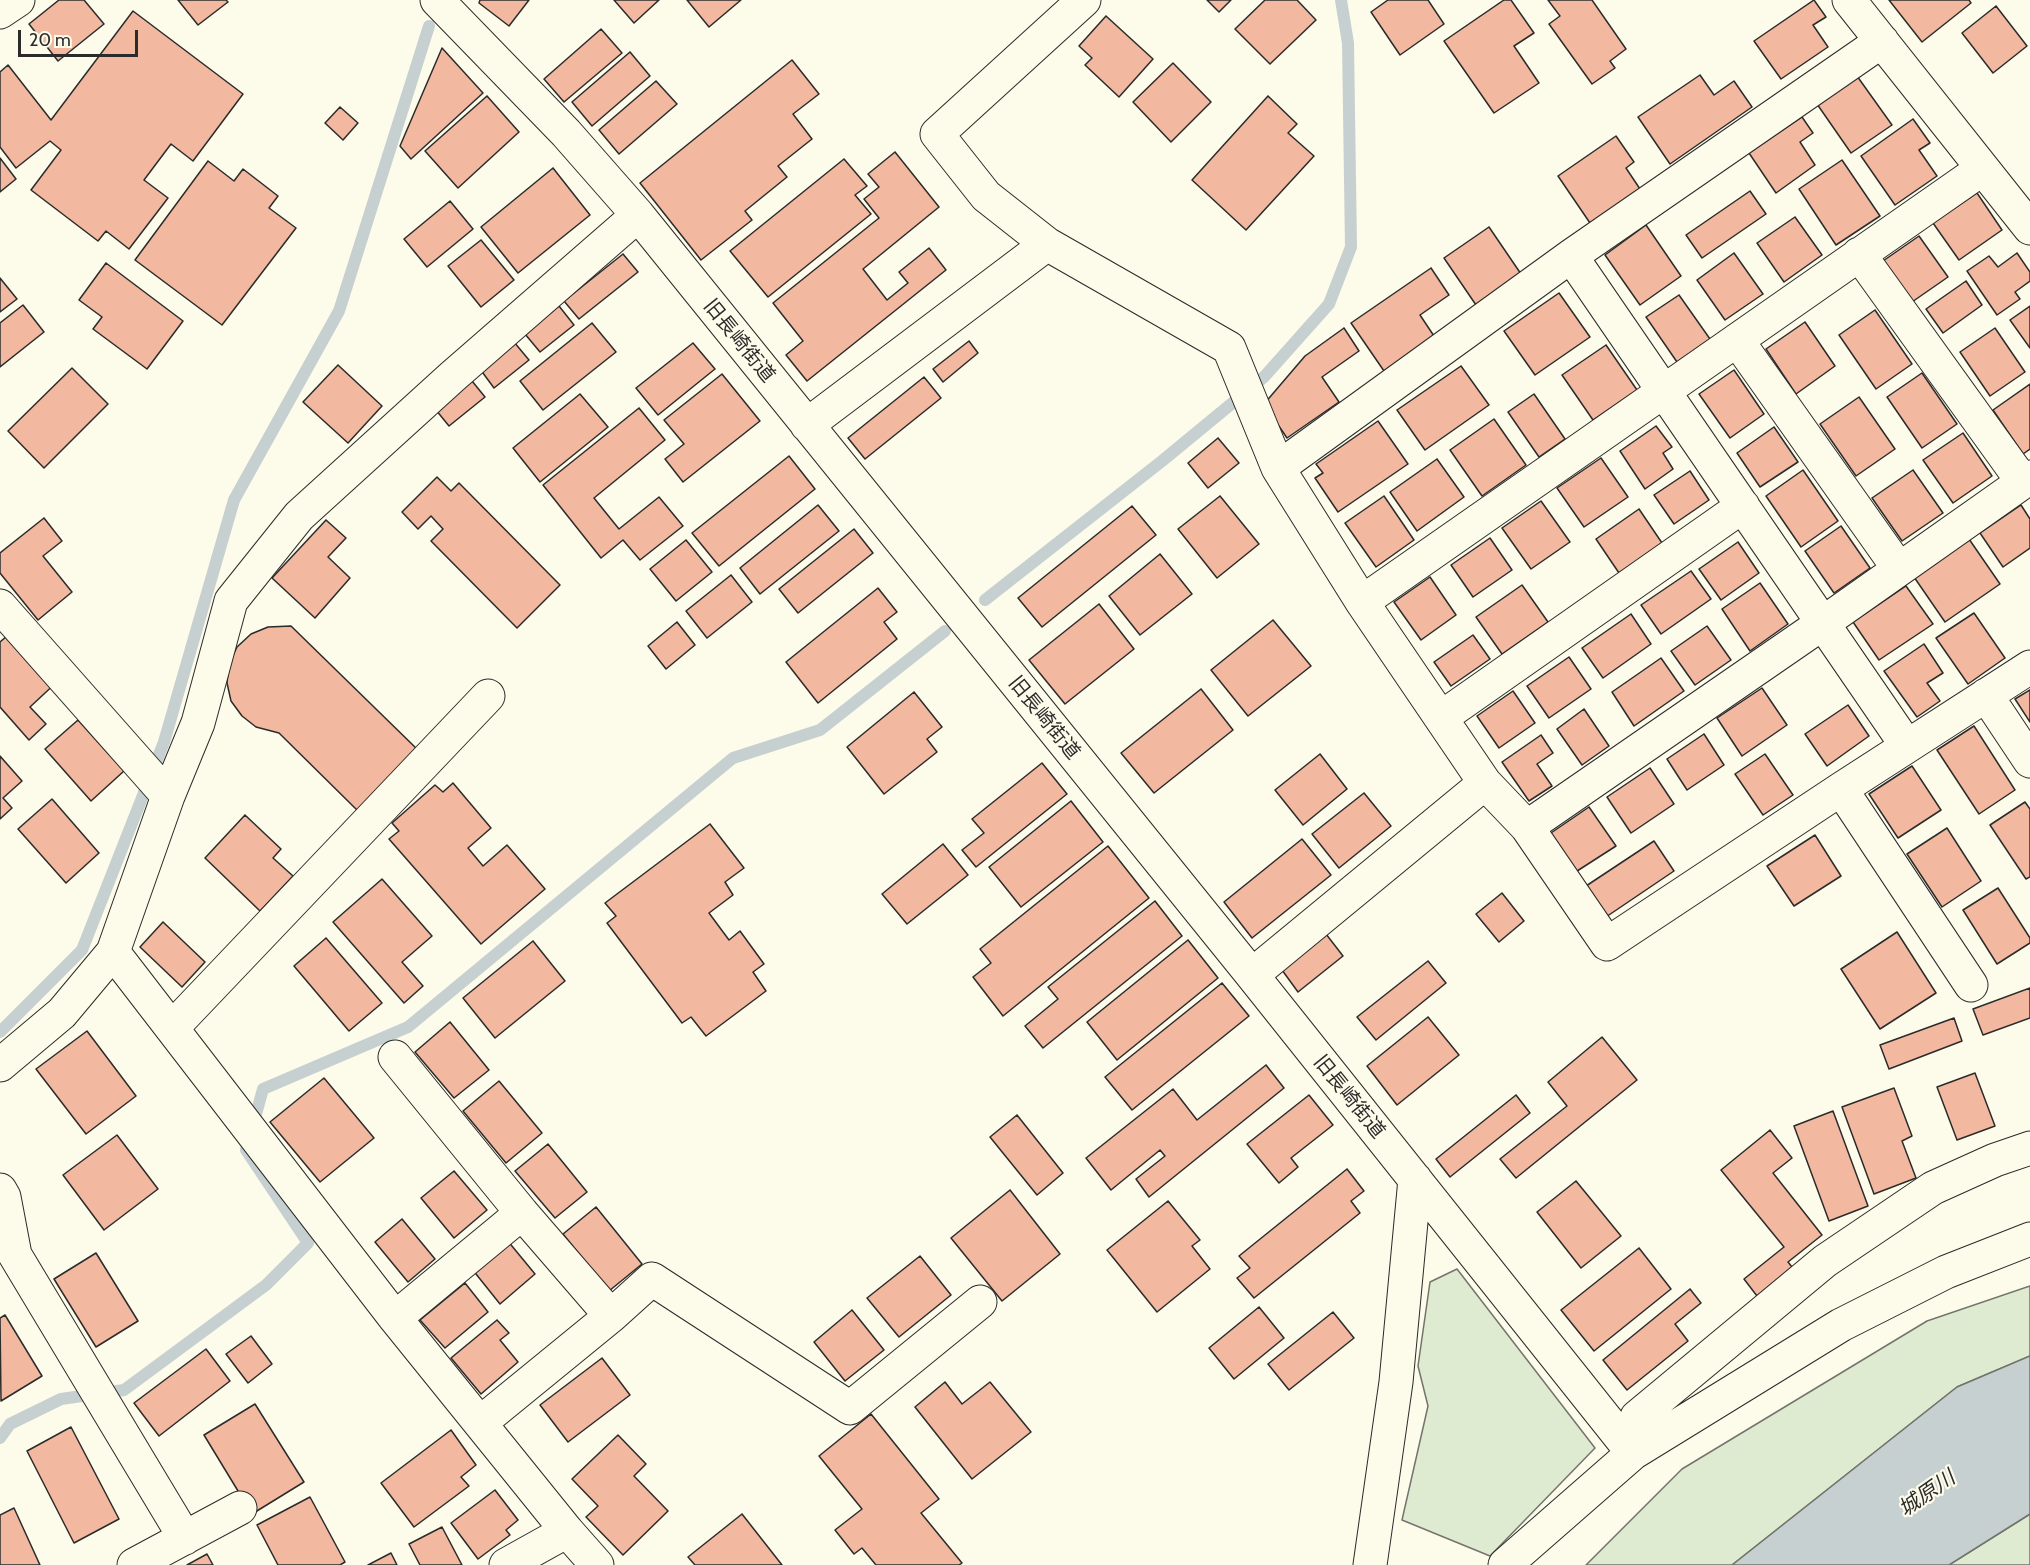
<!DOCTYPE html>
<meta charset="utf-8">
<style>
body{margin:0}
#map{position:relative;width:2030px;height:1565px;overflow:hidden;background:#fdfbea;font-family:Cabin,sans-serif}
canvas{display:block}
.scale{position:absolute;left:18px;top:30px;width:120px;height:27px;box-sizing:border-box;border:3px solid #2b2b2b;border-top:0;padding-left:8px;font-size:18px;line-height:21px;white-space:nowrap;color:#2b2b2b;-webkit-text-stroke:4px #fdfbea;paint-order:stroke}
</style>
<div id="map">
<canvas width="2030" height="1565"></canvas>
<div class="scale">20 m</div>
</div>
<script>
const ctx = document.querySelector('canvas').getContext('2d');
ctx.lineJoin = 'round';
function paint(path, color) { ctx.fillStyle = color; ctx.fill(path, 'evenodd'); }
const poly = rows => new Path2D(rows.map(r => 'M' + r).join(''));
function stroke(path, color, width, dash) { ctx.strokeStyle = color; ctx.lineWidth = width; ctx.lineCap = dash ? 'butt' : 'round'; ctx.setLineDash(dash || []); ctx.stroke(path); }
function write(font, color, halo, rows, align = 'center') {
  ctx.font = font + ' Cabin,"Noto Sans JP",sans-serif'; ctx.lineWidth = 4.5; ctx.setLineDash([]); ctx.textBaseline = 'middle'; ctx.strokeStyle = halo; ctx.fillStyle = color; for (const [text, x, y, turn = 0] of rows) {
    ctx.save(); ctx.translate(x, y); ctx.rotate((+turn || 0) * Math.PI / 180); ctx.textAlign = isNaN(turn) ? turn : align; if (halo) ctx.strokeText(text, 0, 0); ctx.fillText(text, 0, 0); ctx.restore();
  }
}
const green = poly([
 [1457,1269,1595,1448,1490,1556,1402,1520,1428,1406,1418,1366,1430,1282,1457,1269],
 [2030,1286,2030,1356,1957,1387,1732,1565,1586,1565,1682,1469,1927,1321,2030,1286],
 [2030,1514,2030,1565,1949,1565,2030,1514]
]);
const water = poly([
 [2030,1356,2030,1514,1949,1565,1732,1565,1957,1387,2030,1356]
]);
const stream = poly([
 [985,600,1162,461,1264,377,1329,304,1351,247,1348,43,1341,0],
 [0,1032,82,950,164,742,234,500,339,311,429,26],
 [253,1125,263,1089,408,1027,733,758,820,730,945,631],
 [0,1438,10,1424,61,1399,124,1390,266,1285,308,1243,246,1150,248,1142]
]);
const building = poly([
 [59,0,84,0,104,24,58,61,29,24,59,0],
 [178,0,226,0,228,2,198,25,178,0],
 [480,0,529,0,509,26,479,3,480,0],
 [614,0,659,0,634,23,614,0],
 [687,0,741,0,709,27,687,0],
 [1207,0,1231,0,1219,12,1207,0],
 [1265,0,1297,0,1316,20,1270,64,1235,29,1265,0],
 [1388,0,1428,0,1444,24,1400,55,1371,12,1388,0],
 [1504,0,1511,0,1534,33,1514,46,1539,83,1494,113,1444,41,1504,0],
 [1548,0,1592,0,1626,49,1610,61,1615,68,1592,84,1549,24,1560,16,1548,0],
 [1814,0,1826,17,1813,25,1828,47,1781,79,1754,41,1814,0],
 [1889,0,1969,0,1971,3,1922,42,1889,0],
 [1996,6,2027,46,1993,73,1962,33,1996,6],
 [133,11,243,94,193,161,171,144,144,180,168,198,129,249,106,231,98,241,31,190,61,150,50,141,16,168,0,147,0,72,8,65,51,120,133,11],
 [1106,16,1153,59,1119,97,1085,65,1092,58,1079,46,1106,16],
 [601,29,622,53,564,102,544,79,601,29],
 [442,48,483,93,411,159,400,146,442,48],
 [630,52,650,76,592,126,572,102,630,52],
 [792,60,819,94,793,114,812,139,778,166,787,177,745,211,752,220,701,260,640,183,792,60],
 [1173,63,1211,102,1171,142,1133,102,1173,63],
 [1700,75,1714,95,1734,81,1752,107,1670,164,1638,117,1700,75],
 [1857,76,1892,125,1851,153,1817,104,1857,76],
 [656,81,677,104,619,154,599,130,656,81],
 [487,96,519,132,458,188,425,151,487,96],
 [1268,96,1297,124,1288,133,1314,156,1246,230,1192,180,1268,96],
 [340,107,358,123,343,140,325,123,340,107],
 [1802,117,1813,133,1800,142,1815,165,1776,193,1749,153,1802,117],
 [1913,119,1930,143,1919,150,1937,176,1895,205,1861,156,1913,119],
 [1616,136,1634,162,1626,168,1640,189,1590,223,1558,176,1616,136],
 [895,152,939,207,863,269,887,300,908,283,899,272,929,248,946,270,807,381,786,355,803,341,773,303,879,218,864,199,879,187,868,174,895,152],
 [0,158,16,179,0,192,0,158],
 [844,159,867,186,855,195,871,214,768,297,730,251,844,159],
 [1842,160,1880,216,1836,245,1799,189,1842,160],
 [208,161,234,181,243,169,278,196,269,208,296,228,222,325,135,260,208,161],
 [553,168,590,215,518,273,481,227,553,168],
 [1750,191,1766,214,1702,258,1686,235,1750,191],
 [1977,193,2002,230,1959,260,1933,223,1977,193],
 [450,201,473,229,427,267,404,239,450,201],
 [1795,217,1822,255,1784,282,1757,243,1795,217],
 [1646,225,1681,276,1640,305,1605,255,1646,225],
 [1489,227,1521,274,1476,305,1444,258,1489,227],
 [1919,236,1948,277,1912,302,1883,261,1919,236],
 [481,240,514,280,481,307,448,266,481,240],
 [1734,253,1763,294,1725,320,1697,280,1734,253],
 [2017,253,2030,272,2030,281,2015,292,2020,299,1997,315,1967,271,1989,256,1998,267,2017,253],
 [623,254,638,272,579,319,564,301,623,254],
 [106,263,183,321,147,369,93,329,102,317,79,300,106,263],
 [1431,268,1449,295,1420,315,1434,336,1384,371,1351,323,1431,268],
 [0,278,17,299,0,312,0,278],
 [1966,281,1982,305,1943,333,1926,309,1966,281],
 [1559,293,1590,337,1535,375,1504,331,1559,293],
 [1679,295,1710,339,1677,362,1646,317,1679,295],
 [23,305,44,332,0,367,0,323,23,305],
 [559,306,574,325,540,352,525,334,559,306],
 [2030,306,2030,348,2010,320,2030,306],
 [1875,310,1912,364,1876,389,1839,335,1875,310],
 [1805,322,1835,366,1796,394,1766,349,1805,322],
 [592,323,616,352,543,410,520,381,592,323],
 [1344,328,1359,351,1322,377,1339,402,1287,438,1264,404,1305,356,1344,328],
 [1995,328,2025,372,1990,396,1960,352,1995,328],
 [969,341,978,353,943,382,933,369,969,341],
 [514,342,529,360,494,388,480,369,514,342],
 [693,343,715,369,658,415,636,388,693,343],
 [1606,345,1637,390,1593,420,1562,375,1606,345],
 [338,365,382,406,348,443,303,402,338,365],
 [1461,366,1489,405,1425,450,1397,410,1461,366],
 [72,368,108,404,44,468,8,431,72,368],
 [1734,370,1764,414,1730,438,1699,394,1734,370],
 [1922,373,1957,424,1922,448,1887,397,1922,373],
 [722,374,760,421,683,482,665,459,684,444,664,420,722,374],
 [924,377,941,398,865,459,848,438,924,377],
 [472,381,485,397,449,426,436,410,472,381],
 [2030,384,2030,449,2023,454,1993,410,2030,384],
 [580,394,608,427,540,482,513,448,580,394],
 [1534,394,1565,439,1539,457,1508,412,1534,394],
 [1859,397,1895,449,1856,476,1820,424,1859,397],
 [639,408,665,440,594,498,619,529,659,497,683,526,640,560,623,540,601,558,543,485,639,408],
 [1494,419,1526,465,1482,496,1450,450,1494,419],
 [1378,421,1408,464,1338,512,1315,478,1323,473,1316,464,1378,421],
 [1656,426,1672,447,1663,453,1673,469,1645,489,1620,451,1656,426],
 [1774,427,1798,462,1760,487,1737,453,1774,427],
 [1963,433,1992,476,1953,503,1923,460,1963,433],
 [1218,438,1239,463,1208,488,1188,463,1218,438],
 [789,456,815,489,719,566,692,533,789,456],
 [1601,458,1628,497,1584,527,1557,488,1601,458],
 [1437,459,1464,497,1417,531,1390,492,1437,459],
 [1803,470,1838,521,1801,547,1766,496,1803,470],
 [1913,470,1943,513,1902,541,1872,498,1913,470],
 [1690,471,1709,500,1674,524,1654,495,1690,471],
 [437,477,451,491,459,483,560,585,517,628,431,541,443,529,431,516,418,529,402,512,437,477],
 [1220,496,1259,544,1217,578,1178,529,1220,496],
 [1384,496,1414,540,1376,567,1345,523,1384,496],
 [1541,501,1570,542,1531,569,1502,528,1541,501],
 [818,505,839,531,760,594,740,568,818,505],
 [2021,505,2030,519,2030,548,2003,567,1980,533,2021,505],
 [1132,506,1156,535,1042,627,1018,598,1132,506],
 [1639,509,1662,543,1619,573,1596,539,1639,509],
 [44,518,62,541,43,556,72,592,38,620,0,573,0,553,44,518],
 [326,520,346,538,328,557,350,578,315,618,272,578,326,520],
 [1841,526,1870,568,1834,593,1805,551,1841,526],
 [854,529,873,553,798,613,779,589,854,529],
 [1490,538,1512,570,1473,597,1451,565,1490,538],
 [1969,539,2000,584,1945,622,1914,577,1969,539],
 [686,540,712,572,676,601,650,569,686,540],
 [1738,542,1759,573,1721,600,1699,569,1738,542],
 [1160,554,1192,594,1140,635,1109,596,1160,554],
 [1691,571,1711,599,1661,634,1641,605,1691,571],
 [731,575,752,602,707,638,686,611,731,575],
 [1430,577,1456,615,1421,640,1394,602,1430,577],
 [1760,583,1788,624,1750,651,1722,609,1760,583],
 [1522,585,1548,622,1502,654,1476,617,1522,585],
 [1906,586,1933,624,1879,660,1853,622,1906,586],
 [878,588,897,612,884,622,897,639,818,703,786,662,878,588],
 [1099,604,1134,649,1065,704,1029,660,1099,604],
 [1974,613,2005,658,1968,684,1936,638,1974,613],
 [1631,614,1651,644,1603,678,1582,648,1631,614],
 [1273,620,1311,666,1248,716,1211,670,1273,620],
 [677,622,695,645,666,669,648,646,677,622],
 [291,626,418,750,358,811,279,733,256,727,242,716,231,701,227,683,229,664,237,647,251,634,268,627,291,626],
 [1707,626,1731,660,1695,685,1671,651,1707,626],
 [14,630,59,680,30,707,46,724,29,740,0,707,0,642,14,630],
 [1473,635,1490,659,1451,686,1434,662,1473,635],
 [1924,644,1943,673,1927,683,1940,701,1917,717,1884,671,1924,644],
 [1569,657,1591,689,1549,718,1527,686,1569,657],
 [1661,658,1684,691,1634,726,1612,692,1661,658],
 [1762,688,1787,725,1742,756,1717,718,1762,688],
 [1201,689,1233,730,1154,793,1121,753,1201,689],
 [2030,690,2030,722,2015,699,2030,690],
 [1513,691,1535,723,1499,748,1477,716,1513,691],
 [914,692,942,727,927,739,937,752,884,794,847,747,914,692],
 [1848,705,1869,736,1827,766,1805,734,1848,705],
 [1584,709,1609,746,1582,765,1557,729,1584,709],
 [78,720,124,771,91,801,45,749,78,720],
 [1974,726,2015,790,1979,814,1937,750,1974,726],
 [1704,734,1724,765,1687,790,1667,759,1704,734],
 [1541,735,1553,753,1537,764,1552,786,1529,801,1502,762,1541,735],
 [1320,754,1347,789,1303,825,1275,790,1320,754],
 [1765,754,1793,795,1763,815,1735,774,1765,754],
 [0,756,22,781,3,798,12,808,0,819,0,756],
 [1042,763,1067,794,976,867,962,850,984,833,972,819,1042,763],
 [1912,766,1941,810,1898,838,1869,794,1912,766],
 [1650,768,1674,804,1631,833,1607,797,1650,768],
 [453,783,491,828,468,848,483,866,507,845,545,889,481,944,389,839,399,831,392,823,435,785,443,792,453,783],
 [1364,793,1391,826,1339,868,1312,834,1364,793],
 [52,799,99,853,66,883,18,829,52,799],
 [1071,801,1103,842,1021,907,989,867,1071,801],
 [2025,802,2030,809,2030,877,2026,879,1990,825,2025,802],
 [1589,807,1616,846,1574,873,1548,835,1589,807],
 [245,815,281,849,273,858,293,876,260,911,205,858,245,815],
 [710,824,744,868,725,882,733,895,709,913,729,940,740,931,764,964,753,972,766,991,706,1036,691,1017,682,1023,607,923,616,916,605,903,710,824],
 [1947,828,1981,881,1942,907,1907,854,1947,828],
 [1815,835,1841,876,1794,906,1767,866,1815,835],
 [1302,839,1331,875,1252,938,1224,902,1302,839],
 [1654,841,1674,871,1603,919,1583,888,1654,841],
 [943,844,968,875,907,924,882,894,943,844],
 [1108,846,1149,898,1003,1016,973,977,991,963,980,949,1108,846],
 [382,879,432,936,402,962,423,986,404,1003,333,922,382,879],
 [1998,888,2030,938,2030,943,1997,964,1963,910,1998,888],
 [1502,893,1524,921,1499,942,1476,914,1502,893],
 [1155,901,1182,936,1043,1048,1025,1026,1058,999,1048,987,1155,901],
 [163,922,205,962,182,987,140,947,163,922],
 [1897,932,1936,993,1880,1029,1841,969,1897,932],
 [1326,934,1343,956,1298,992,1282,970,1326,934],
 [326,938,382,1003,349,1031,294,966,326,938],
 [1188,940,1218,978,1117,1060,1087,1022,1188,940],
 [533,941,565,981,495,1038,463,998,533,941],
 [1428,961,1446,983,1376,1040,1357,1017,1428,961],
 [1222,983,1249,1016,1132,1110,1105,1077,1222,983],
 [2030,988,2030,1018,1983,1035,1973,1009,2030,988],
 [1428,1017,1459,1055,1397,1105,1367,1066,1428,1017],
 [1954,1018,1962,1041,1889,1069,1880,1045,1954,1018],
 [450,1022,489,1070,454,1098,415,1052,450,1022],
 [87,1031,136,1096,86,1134,36,1069,87,1031],
 [1602,1037,1637,1080,1516,1178,1500,1159,1567,1106,1548,1082,1602,1037],
 [1266,1065,1284,1088,1149,1197,1136,1179,1165,1156,1160,1150,1111,1190,1086,1158,1173,1089,1197,1120,1266,1065],
 [1975,1073,1995,1126,1957,1140,1937,1087,1975,1073],
 [324,1078,374,1138,320,1182,270,1122,324,1078],
 [499,1081,542,1133,506,1163,463,1111,499,1081],
 [1894,1088,1912,1136,1902,1141,1916,1178,1874,1194,1842,1107,1894,1088],
 [1309,1095,1333,1125,1291,1158,1298,1167,1279,1183,1247,1144,1309,1095],
 [1516,1095,1530,1113,1450,1177,1436,1159,1516,1095],
 [1833,1111,1868,1206,1829,1221,1794,1126,1833,1111],
 [1017,1115,1063,1173,1037,1195,990,1137,1017,1115],
 [1770,1130,1792,1158,1773,1173,1822,1235,1788,1262,1792,1267,1757,1296,1744,1279,1784,1247,1721,1170,1770,1130],
 [117,1135,158,1189,104,1230,63,1175,117,1135],
 [548,1144,587,1192,555,1218,515,1171,548,1144],
 [1347,1169,1364,1191,1351,1201,1360,1213,1254,1298,1237,1278,1250,1268,1239,1256,1347,1169],
 [454,1171,487,1210,454,1238,421,1198,454,1171],
 [1576,1181,1621,1236,1581,1268,1537,1212,1576,1181],
 [1010,1190,1060,1254,1002,1301,951,1238,1010,1190],
 [1168,1201,1200,1240,1192,1246,1210,1269,1157,1312,1107,1250,1168,1201],
 [596,1207,642,1264,609,1291,563,1234,596,1207],
 [402,1219,435,1259,408,1282,375,1242,402,1219],
 [507,1240,535,1274,500,1304,472,1269,507,1240],
 [1639,1248,1671,1289,1594,1351,1561,1310,1639,1248],
 [96,1253,138,1321,96,1347,54,1279,96,1253],
 [920,1256,951,1295,899,1337,867,1298,920,1256],
 [465,1283,488,1312,445,1348,420,1320,465,1283],
 [1690,1289,1701,1303,1675,1324,1688,1341,1627,1390,1603,1360,1690,1289],
 [1259,1307,1284,1338,1234,1379,1209,1348,1259,1307],
 [852,1310,884,1350,845,1381,814,1342,852,1310],
 [1333,1312,1354,1338,1289,1390,1268,1364,1333,1312],
 [5,1315,42,1376,1,1401,0,1318,5,1315],
 [497,1320,509,1333,500,1340,518,1362,481,1394,451,1358,497,1320],
 [251,1336,272,1364,248,1383,226,1354,251,1336],
 [206,1349,230,1381,159,1436,134,1403,206,1349],
 [602,1358,630,1395,568,1442,540,1405,602,1358],
 [945,1382,962,1404,990,1382,1031,1432,972,1479,915,1407,945,1382],
 [255,1404,304,1482,252,1514,204,1435,255,1404],
 [871,1414,939,1499,921,1513,962,1563,959,1565,876,1565,862,1548,854,1554,835,1530,862,1509,819,1456,871,1414],
 [71,1427,119,1519,74,1543,27,1451,71,1427],
 [451,1430,476,1465,461,1477,469,1486,414,1527,381,1483,451,1430],
 [618,1435,646,1464,634,1476,668,1511,623,1555,586,1517,598,1506,572,1479,618,1435],
 [495,1490,518,1520,506,1530,510,1535,478,1559,451,1523,495,1490],
 [310,1497,345,1562,340,1565,278,1565,257,1525,310,1497],
 [14,1508,40,1565,0,1565,0,1515,14,1508],
 [742,1514,782,1565,695,1565,688,1557,742,1514],
 [442,1527,462,1565,420,1565,409,1544,442,1527],
 [391,1553,397,1565,368,1565,391,1553],
 [207,1554,213,1565,187,1565,207,1554]
]);
const street = poly([
 [437,0,566,133,638,215,1252,975,1633,1453],
 [1084,0,937,134,986,196,1047,244,1229,348,1278,468,1362,602,1485,783,1527,827,1607,944,1841,789,2030,667],
 [1849,0,2030,228],
 [0,12,18,0],
 [1882,41,1571,256,1907,746],
 [1859,254,2023,482],
 [1737,340,1899,569],
 [807,425,1047,244],
 [1278,468,1571,256],
 [1362,602,1982,169],
 [0,606,168,796],
 [1986,695,2030,761],
 [1442,717,1743,506],
 [1841,789,1971,985],
 [1527,827,1823,623,2030,477],
 [113,952,395,1318,567,1531,597,1565],
 [1252,975,1485,783],
 [172,1028,488,696],
 [395,1057,522,1213,611,1316],
 [0,1065,62,1013,113,952,168,796,198,723,231,601,299,516,452,377,638,215],
 [0,1190,4,1197,15,1255,185,1538],
 [395,1318,522,1213],
 [480,1423,611,1316,652,1279,850,1408,980,1302],
 [1633,1453,1637,1417,1825,1261,1933,1188,1995,1160,2030,1148],
 [134,1565,240,1508],
 [506,1565,567,1531],
 [1370,1565,1396,1382,1415,1179],
 [1505,1565,1633,1453,1841,1325,1946,1272,2030,1239]
]);
const streetNames = [
 ["旧長崎街道",739,341,51],
 ["旧長崎街道",1044,718,51],
 ["旧長崎街道",1349,1097,51]
];
const waterNames = [
 ["城原川",1927,1494,-35]
];
paint(green, '#deebd1');
stroke(green, '#74746e', 1.5);
paint(water, '#c7d0d0');
stroke(water, '#74746e', 1.5);
stroke(stream, '#c7d0d0', 12);
paint(building, '#f2b8a0');
stroke(building, '#2b2b2b', 1.5);
stroke(street, '#2b2b2b', 35);
stroke(street, '#fdfbea', 33);
write('20px', '#2b2b2b', '#fdfbea', streetNames);
write('italic 21px', '#2b2b2b', '#fdfbea', waterNames);
</script>
